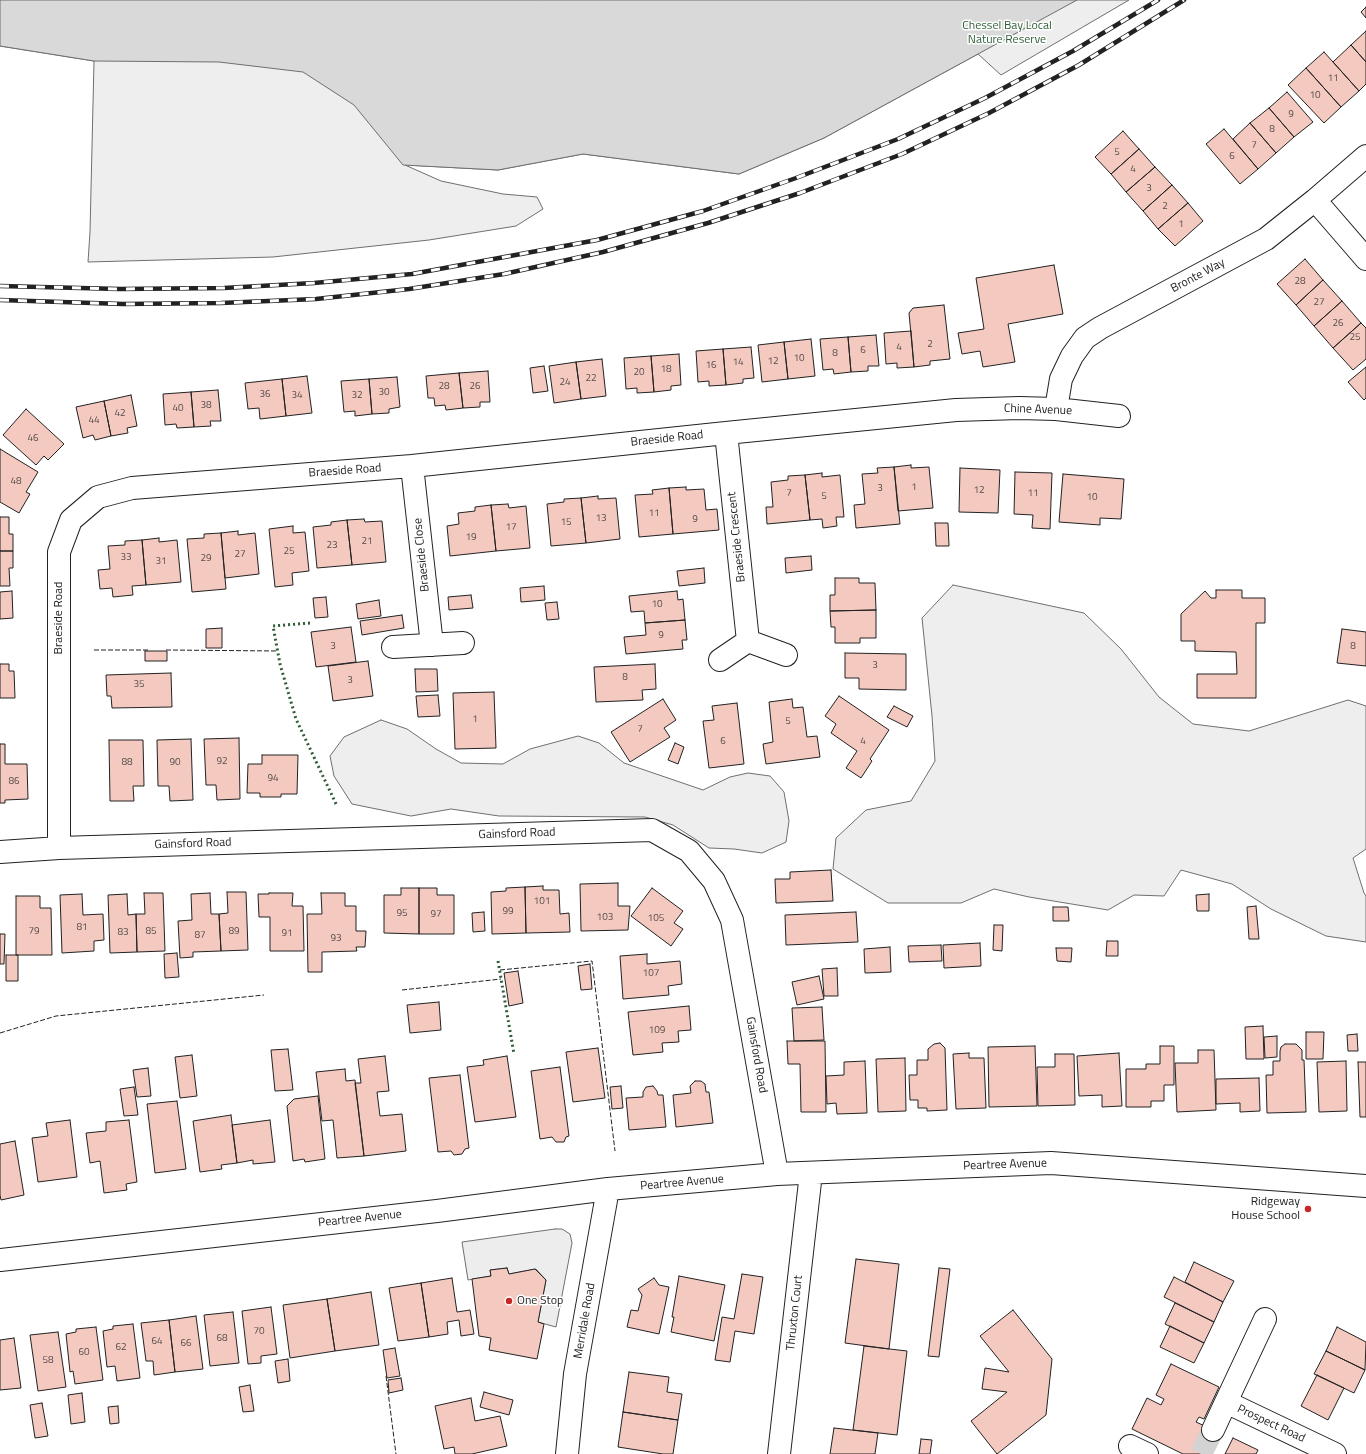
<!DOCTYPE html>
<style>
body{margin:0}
canvas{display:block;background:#fff}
</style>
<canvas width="1366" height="1454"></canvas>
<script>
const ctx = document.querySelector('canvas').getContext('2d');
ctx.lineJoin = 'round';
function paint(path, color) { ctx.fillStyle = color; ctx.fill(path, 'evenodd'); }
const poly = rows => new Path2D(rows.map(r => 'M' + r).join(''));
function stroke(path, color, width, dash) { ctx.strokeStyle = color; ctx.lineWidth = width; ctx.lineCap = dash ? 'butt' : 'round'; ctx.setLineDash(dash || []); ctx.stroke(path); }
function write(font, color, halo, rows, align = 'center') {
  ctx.font = font + ' "Titillium Web",sans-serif'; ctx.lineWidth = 3; ctx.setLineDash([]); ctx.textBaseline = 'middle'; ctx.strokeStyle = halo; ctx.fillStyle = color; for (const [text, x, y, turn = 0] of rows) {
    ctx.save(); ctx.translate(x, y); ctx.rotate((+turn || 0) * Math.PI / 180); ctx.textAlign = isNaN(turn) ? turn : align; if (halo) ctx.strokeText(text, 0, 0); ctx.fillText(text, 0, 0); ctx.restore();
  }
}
const green = poly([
 [0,0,1129,0,1001,75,978,54,824,138,739,174,583,154,498,170,405,165,441,181,503,194,537,197,543,209,516,226,429,240,273,257,88,262,90,232,94,61,0,46,0,0],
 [953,585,1084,613,1121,649,1159,697,1193,724,1249,731,1348,700,1366,706,1366,849,1353,858,1364,893,1366,896,1366,942,1326,936,1271,909,1232,884,1181,870,1164,896,1134,895,1108,910,1029,897,994,889,961,903,888,903,833,869,836,838,866,810,911,801,935,761,932,716,922,618,953,585],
 [381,720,407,729,436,749,461,763,503,764,530,749,578,736,599,743,624,763,703,790,730,777,748,773,770,776,784,792,789,821,786,842,762,853,734,849,709,848,673,825,645,817,499,816,451,809,411,816,352,804,334,776,330,756,344,737,381,720]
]);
const parking = poly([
 [555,1229,562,1229,570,1234,572,1243,556,1327,538,1322,546,1280,536,1269,509,1274,507,1268,490,1270,491,1276,468,1280,462,1242,555,1229]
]);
const water = poly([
 [0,0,1077,0,824,138,739,174,583,154,498,170,403,165,354,105,303,72,219,62,94,61,0,46,0,0]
]);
const building = poly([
 [1366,7,1366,18,1361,12,1366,7],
 [1366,31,1366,62,1351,45,1366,31],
 [1351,45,1366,62,1366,84,1359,91,1333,62,1351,45],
 [1324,52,1359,91,1341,107,1306,68,1324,52],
 [1306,68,1341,107,1324,123,1288,85,1306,68],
 [1287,92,1313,122,1294,137,1269,108,1287,92],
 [1269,108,1294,137,1276,153,1250,123,1269,108],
 [1250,123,1276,153,1258,169,1233,139,1250,123],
 [1224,129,1258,169,1240,184,1206,144,1224,129],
 [1123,131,1139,149,1111,174,1095,157,1123,131],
 [1139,149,1155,167,1126,192,1111,174,1139,149],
 [1155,167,1172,185,1143,211,1126,192,1155,167],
 [1172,185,1188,203,1158,229,1143,211,1172,185],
 [1188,203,1203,221,1175,246,1158,229,1188,203],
 [1305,259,1323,280,1296,305,1277,284,1305,259],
 [1054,265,1063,314,1008,324,1015,362,983,367,980,351,962,354,958,333,984,329,976,278,1054,265],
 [1323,280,1342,301,1314,326,1296,305,1323,280],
 [1342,301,1361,323,1333,348,1314,326,1342,301],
 [944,305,950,359,930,361,930,365,914,367,909,313,913,308,944,305],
 [1361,323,1366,328,1366,359,1353,370,1333,348,1361,323],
 [911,331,914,367,897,368,897,363,886,364,884,333,911,331],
 [876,335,879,366,868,366,868,371,851,372,848,337,876,335],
 [848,337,851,372,834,374,833,369,823,370,820,339,848,337],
 [811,339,815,376,788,379,784,342,811,339],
 [784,342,788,379,762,382,758,345,784,342],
 [751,347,754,378,743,379,743,383,726,385,723,349,751,347],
 [723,349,726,385,709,386,709,381,698,382,696,351,723,349],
 [679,354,681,385,671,386,671,390,654,392,651,356,679,354],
 [651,356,654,392,637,393,637,388,626,389,624,358,651,356],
 [602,359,606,396,581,399,576,362,602,359],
 [576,362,581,399,554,403,549,366,576,362],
 [544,366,548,391,533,393,530,368,544,366],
 [1366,367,1366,398,1364,400,1348,382,1366,367],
 [488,371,490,402,480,402,480,407,463,408,459,373,488,371],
 [459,373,463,408,446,410,445,405,435,406,434,398,428,398,426,376,459,373],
 [307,376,312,413,286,416,282,379,307,376],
 [397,377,400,407,389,409,389,413,372,414,369,379,397,377],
 [282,379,286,416,260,419,259,408,248,409,245,383,282,379],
 [369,379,372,414,355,416,355,411,344,412,341,381,369,379],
 [218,390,221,421,210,421,211,426,194,427,191,392,218,390],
 [191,392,194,427,177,428,176,424,165,425,163,394,191,392],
 [131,395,137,426,127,428,128,433,111,436,104,401,131,395],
 [104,401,111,436,95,440,93,435,83,438,76,407,104,401],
 [26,409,64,444,48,460,44,456,36,465,3,435,26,409],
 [0,449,38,472,26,492,30,494,19,513,0,502,0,449],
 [911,465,911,468,929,467,933,508,898,511,894,467,911,465],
 [894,467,900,524,856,528,854,505,865,504,862,474,878,473,877,468,894,467],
 [960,468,1000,470,998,513,959,512,960,468],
 [1015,472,1052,473,1050,529,1032,528,1033,515,1014,514,1015,472],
 [822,473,822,477,840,475,844,517,836,517,837,526,823,528,822,519,810,520,805,475,822,473],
 [1063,474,1124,479,1121,519,1100,518,1100,525,1059,522,1063,474],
 [805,475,810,520,767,524,766,507,773,507,771,482,788,480,788,476,805,475],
 [686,487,686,490,704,489,706,510,717,509,719,530,673,534,669,488,686,487],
 [669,488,673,534,639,537,635,495,653,494,652,490,669,488],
 [598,496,598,499,616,498,620,539,586,543,581,498,598,496],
 [581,498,586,543,551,546,547,504,564,502,564,499,581,498],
 [508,504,509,508,526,506,530,548,496,551,491,505,508,504],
 [491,505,496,551,450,556,447,526,459,524,458,513,475,511,475,507,491,505],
 [0,517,9,517,9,534,13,534,13,551,0,551,0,517],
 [364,519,365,522,382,521,386,562,352,565,347,520,364,519],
 [347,520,352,565,317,568,313,527,331,525,331,522,347,520],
 [935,523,948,523,949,546,936,546,935,523],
 [293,526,293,533,305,532,309,571,292,573,293,585,275,587,269,529,293,526],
 [238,531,238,535,255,533,259,574,225,578,221,533,238,531],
 [221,533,226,589,192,592,187,539,204,538,204,534,221,533],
 [159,538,159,542,177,540,181,582,146,585,142,540,159,538],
 [142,540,146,585,132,586,133,595,113,597,112,588,100,589,98,570,110,569,108,546,125,545,125,541,142,540],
 [0,551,13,551,13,568,9,568,10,586,0,586,0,551],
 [811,556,812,570,786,573,785,558,811,556],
 [704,568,705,583,679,586,677,571,704,568],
 [835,578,859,578,859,583,875,583,876,610,830,611,830,595,835,595,835,578],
 [544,586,545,600,521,602,520,588,544,586],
 [1216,590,1242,590,1242,598,1265,598,1265,623,1256,623,1256,698,1197,698,1197,674,1237,674,1236,652,1195,651,1195,641,1181,641,1181,614,1205,591,1211,598,1216,598,1216,590],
 [12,591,13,618,0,619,0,592,12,591],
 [677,591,678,600,683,599,685,620,645,623,644,611,631,612,629,596,677,591],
 [471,595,473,608,449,610,448,597,471,595],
 [326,597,328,617,315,618,313,598,326,597],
 [379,600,381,616,358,619,356,604,379,600],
 [557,602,559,619,547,620,545,603,557,602],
 [876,610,876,638,860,638,860,643,835,643,835,627,831,627,830,611,876,610],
 [402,615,404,628,362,635,360,621,402,615],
 [685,620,687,640,682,640,683,649,626,654,624,637,646,635,645,623,685,620],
 [351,627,356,662,316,667,311,632,351,627],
 [222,628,222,648,206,648,206,629,222,628],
 [1342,629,1366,632,1366,666,1337,663,1342,629],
 [145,651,167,651,167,661,145,661,145,651],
 [845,653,906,654,906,690,859,689,859,678,845,678,845,653],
 [368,661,373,696,333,701,328,666,368,661],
 [0,664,9,664,9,671,14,671,15,698,0,698,0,664],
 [655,664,656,689,642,690,643,700,596,702,594,667,655,664],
 [415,669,437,669,438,691,416,692,415,669],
 [171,673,172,707,112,708,111,696,107,696,106,675,171,673],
 [494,692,496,748,455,749,453,693,494,692],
 [438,695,440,716,418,717,416,696,438,695],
 [839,696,889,730,870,759,872,761,861,778,846,768,857,751,831,733,836,724,825,716,839,696],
 [663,699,676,720,664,728,670,737,630,762,611,732,663,699],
 [792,699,793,708,803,707,807,737,817,736,820,757,766,764,763,744,773,742,769,702,792,699],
 [737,703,744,764,709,768,703,721,714,720,712,706,737,703],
 [894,706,913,716,907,727,887,717,894,706],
 [239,738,240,799,217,800,216,785,206,785,204,739,239,738],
 [191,739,193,800,170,801,169,786,158,786,157,740,191,739],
 [109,740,143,740,144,786,133,786,134,801,110,801,109,740],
 [675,743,684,747,678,764,668,760,675,743],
 [0,744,5,744,5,764,27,764,28,799,5,800,5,803,0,803,0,744],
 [262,755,298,755,297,794,281,794,281,797,260,797,260,793,247,793,248,764,262,764,262,755],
 [831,870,833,901,776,903,775,879,790,879,790,872,831,870],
 [618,883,618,906,630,906,628,930,581,931,580,884,618,883],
 [543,886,543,890,559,890,560,914,569,913,570,932,526,933,525,887,543,886],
 [525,887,526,933,492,934,491,892,506,891,506,888,525,887],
 [401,888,419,888,419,934,384,933,384,895,401,895,401,888],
 [419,888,437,888,437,895,454,895,454,934,419,934,419,888],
 [652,888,683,911,674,923,683,929,671,946,631,916,652,888],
 [227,892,246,892,248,950,221,951,219,914,228,913,227,892],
 [144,893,163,893,165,951,137,952,136,914,145,914,144,893],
 [210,893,211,914,219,914,221,951,193,952,193,957,180,958,178,921,192,920,191,894,210,893],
 [269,893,293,893,292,906,303,906,304,951,270,951,270,917,259,917,258,894,269,894,269,893],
 [321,893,345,893,345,906,356,906,356,931,366,931,365,947,356,947,357,951,322,952,322,972,308,972,307,914,322,914,321,893],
 [82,894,83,915,103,914,104,940,94,941,94,951,62,953,60,895,82,894],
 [127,894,128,915,136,914,137,952,110,953,108,895,127,894],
 [1209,894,1209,911,1197,911,1196,895,1209,894],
 [16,896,40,896,40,908,51,908,52,955,16,955,16,896],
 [1256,906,1259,939,1249,939,1247,907,1256,906],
 [1053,907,1068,907,1069,921,1053,921,1053,907],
 [484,912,485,931,473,932,472,913,484,912],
 [856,912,858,942,786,945,785,915,856,912],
 [994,925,1003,925,1002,951,993,950,994,925],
 [0,934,5,934,4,964,0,964,0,934],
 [1107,941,1118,941,1118,956,1106,956,1107,941],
 [980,943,981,966,944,968,943,945,980,943],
 [941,945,942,961,909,962,908,946,941,945],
 [890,947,891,972,865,973,864,949,890,947],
 [1056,948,1072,948,1071,962,1057,961,1056,948],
 [177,953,179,977,165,978,164,954,177,953],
 [647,954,647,964,680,961,682,984,668,986,669,995,623,999,620,956,647,954],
 [6,955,18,955,18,981,6,981,6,955],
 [590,964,592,989,581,990,578,966,590,964],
 [837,968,838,996,824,996,822,969,837,968],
 [518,971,523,1003,509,1006,504,973,518,971],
 [819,976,824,999,797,1005,792,982,819,976],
 [439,1002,441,1030,410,1033,407,1005,439,1002],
 [689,1006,691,1030,678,1031,679,1042,662,1043,663,1052,633,1055,628,1012,689,1006],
 [822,1007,824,1040,794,1041,792,1008,822,1007],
 [1263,1026,1264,1059,1246,1059,1245,1027,1263,1026],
 [1306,1032,1324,1032,1323,1059,1306,1059,1306,1032],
 [1357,1034,1358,1051,1348,1051,1347,1035,1357,1034],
 [1277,1036,1277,1057,1265,1058,1264,1037,1277,1036],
 [787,1041,825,1041,826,1112,801,1112,800,1064,788,1064,787,1041],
 [940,1043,945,1048,947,1110,927,1111,927,1108,918,1108,918,1100,910,1100,909,1075,917,1075,917,1060,928,1060,928,1049,934,1044,940,1043],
 [1285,1044,1296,1044,1302,1050,1302,1060,1304,1060,1306,1112,1267,1113,1266,1075,1273,1075,1273,1061,1280,1061,1280,1051,1281,1047,1285,1044],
 [1035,1046,1037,1106,989,1107,988,1047,1035,1046],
 [1160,1046,1174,1046,1174,1085,1164,1085,1164,1101,1151,1101,1151,1107,1126,1107,1126,1069,1146,1069,1146,1064,1160,1064,1160,1046],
 [598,1048,605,1098,573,1102,566,1052,598,1048],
 [288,1049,293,1090,275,1091,271,1050,288,1049],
 [1198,1050,1214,1050,1216,1110,1177,1112,1175,1063,1198,1063,1198,1050],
 [969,1053,969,1058,984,1058,986,1108,956,1109,953,1054,969,1053],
 [1119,1053,1122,1106,1102,1107,1102,1095,1079,1096,1077,1056,1119,1053],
 [1055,1054,1074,1054,1075,1105,1038,1106,1037,1067,1055,1067,1055,1054],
 [192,1055,197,1096,180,1098,175,1057,192,1055],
 [385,1056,389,1091,377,1092,380,1116,402,1114,406,1151,364,1156,355,1083,361,1083,358,1059,385,1056],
 [507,1056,516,1117,475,1122,467,1067,484,1065,483,1060,507,1056],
 [905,1058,906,1111,878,1112,876,1059,905,1058],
 [865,1061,867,1113,837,1114,836,1103,827,1104,826,1076,844,1075,844,1062,865,1061],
 [1346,1061,1347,1111,1319,1112,1317,1062,1346,1061],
 [1358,1062,1366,1062,1366,1117,1360,1117,1358,1062],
 [560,1067,569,1136,566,1137,564,1142,556,1142,552,1137,540,1139,531,1071,560,1067],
 [148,1068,151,1096,137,1097,133,1070,148,1068],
 [345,1069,346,1081,355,1080,364,1156,337,1158,333,1120,322,1121,316,1072,345,1069],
 [460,1075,469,1148,465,1149,462,1154,454,1155,451,1151,438,1152,429,1078,460,1075],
 [1259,1078,1260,1111,1240,1112,1240,1103,1216,1104,1216,1079,1259,1078],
 [695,1081,701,1081,705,1084,706,1092,709,1092,713,1123,676,1127,673,1095,691,1093,690,1086,695,1081],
 [621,1086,623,1108,612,1109,610,1087,621,1086],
 [653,1086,657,1091,658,1095,663,1095,666,1127,629,1130,626,1098,643,1097,643,1092,646,1087,653,1086],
 [134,1087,138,1115,124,1116,120,1089,134,1087],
 [318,1096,325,1159,305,1162,304,1159,293,1161,287,1106,294,1099,318,1096],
 [177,1101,186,1169,155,1173,147,1104,177,1101],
 [231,1115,237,1163,221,1165,222,1169,200,1172,193,1121,231,1115],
 [70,1120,77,1177,38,1182,32,1138,48,1136,46,1123,70,1120],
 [129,1120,137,1182,126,1184,127,1190,104,1193,100,1161,90,1163,86,1133,106,1131,106,1122,129,1120],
 [270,1120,275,1162,253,1164,253,1160,237,1163,232,1125,270,1120],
 [15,1141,24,1195,1,1200,0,1195,0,1144,15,1141],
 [856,1259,899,1264,889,1349,845,1343,856,1259],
 [1194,1262,1234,1281,1223,1302,1185,1282,1194,1262],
 [507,1268,509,1274,535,1269,546,1280,538,1322,544,1324,537,1359,489,1350,491,1338,479,1336,472,1279,491,1276,490,1270,507,1268],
 [939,1268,950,1269,939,1357,928,1356,939,1268],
 [742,1274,763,1277,754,1334,735,1331,730,1362,715,1360,722,1317,734,1319,742,1274],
 [679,1276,725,1285,714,1341,671,1332,674,1317,672,1317,679,1276],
 [1174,1277,1223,1302,1214,1322,1164,1297,1174,1277],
 [452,1278,457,1312,470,1310,474,1334,461,1336,459,1320,447,1322,448,1334,429,1337,421,1283,452,1278],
 [654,1278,659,1285,669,1287,659,1334,627,1327,631,1310,638,1311,642,1295,638,1289,654,1278],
 [421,1283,429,1337,398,1341,389,1288,421,1283],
 [371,1292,379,1345,335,1351,327,1299,371,1292],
 [327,1299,335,1351,290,1358,283,1305,327,1299],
 [1175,1303,1214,1322,1204,1343,1165,1324,1175,1303],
 [271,1307,277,1354,261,1356,261,1363,248,1364,242,1311,271,1307],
 [1013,1310,1052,1359,1046,1415,997,1454,971,1421,1007,1392,982,1389,985,1368,1009,1372,980,1336,1013,1310],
 [233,1312,239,1363,210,1366,204,1315,233,1312],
 [196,1316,203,1369,175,1372,169,1320,196,1316],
 [169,1320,175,1372,154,1375,153,1361,146,1361,141,1323,169,1320],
 [133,1324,140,1378,117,1381,115,1366,107,1367,103,1331,113,1329,113,1326,133,1324],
 [1170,1326,1204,1343,1194,1363,1160,1347,1170,1326],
 [96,1327,103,1380,75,1384,73,1371,70,1372,66,1334,76,1332,76,1329,96,1327],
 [1337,1327,1366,1342,1365,1370,1326,1351,1337,1327],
 [58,1332,66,1387,38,1391,30,1335,58,1332],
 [14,1338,21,1388,0,1390,0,1340,14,1338],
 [864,1346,907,1351,897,1435,853,1430,864,1346],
 [395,1348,400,1376,387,1378,383,1350,395,1348],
 [1326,1351,1365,1370,1354,1393,1314,1374,1326,1351],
 [288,1359,290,1381,278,1383,275,1361,288,1359],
 [1171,1364,1219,1387,1204,1419,1199,1417,1196,1422,1220,1433,1210,1454,1183,1454,1132,1429,1147,1398,1161,1405,1164,1399,1156,1395,1171,1364],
 [629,1372,669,1377,667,1392,682,1394,678,1420,623,1412,629,1372],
 [1317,1375,1344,1388,1328,1420,1301,1406,1317,1375],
 [401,1378,403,1390,389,1393,388,1380,401,1378],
 [250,1385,254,1411,243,1412,239,1387,250,1385],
 [484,1392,513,1400,509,1415,480,1407,484,1392],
 [82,1393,85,1422,71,1424,68,1395,82,1393],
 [471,1398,475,1421,500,1416,507,1446,472,1454,455,1454,454,1447,444,1449,435,1406,471,1398],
 [42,1403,48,1436,35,1438,30,1405,42,1403],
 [118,1406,119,1423,110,1424,108,1407,118,1406],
 [623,1412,678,1420,673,1454,663,1454,618,1447,623,1412],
 [834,1428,878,1433,875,1454,830,1454,834,1428],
 [1233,1438,1258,1450,1256,1454,1225,1454,1233,1438],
 [921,1439,932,1440,930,1454,919,1454,921,1439]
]);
const minorTunnel = poly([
 [1201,1454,1213,1430]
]);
const minor = poly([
 [1315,200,1366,259],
 [1056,409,1061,379,1072,356,1085,338,1100,328,1266,239,1315,200,1366,156],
 [412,466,432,645],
 [748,641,786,655],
 [393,647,463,643],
 [720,660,748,641,726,433],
 [59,848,59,552,71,520,98,497,132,488,412,466,726,433,956,410,1019,408,1056,409,1119,416],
 [0,852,59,848,652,830,689,851,714,881,732,920,777,1174],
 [0,1260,437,1211,608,1189,777,1174,1051,1163,1366,1186],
 [1265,1319,1226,1402,1335,1454],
 [1213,1430,1226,1402],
 [1130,1446,1147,1454],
 [567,1454,575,1374,608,1189],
 [779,1454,811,1173]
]);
const rail = poly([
 [0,286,120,289,224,288,314,283,412,274,597,240,703,211,796,178,898,139,985,98,1073,51,1158,0],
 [0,300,123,304,221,303,316,299,409,289,504,274,603,252,708,223,800,193,902,154,989,113,1079,65,1184,0]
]);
const hedge = poly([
 [310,623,273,626,280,664,296,719,337,806],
 [498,961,514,1054]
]);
const fence = poly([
 [94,650,148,650],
 [166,650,278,651],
 [500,970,592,961,615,1151],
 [402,990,501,979],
 [0,1033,56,1016,264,995],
 [386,1376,396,1454]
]);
const markers = [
 [1308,1209,4,"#c62828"],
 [509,1301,4,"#c62828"]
];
const numberNames = [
 ["11",1333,79],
 ["10",1315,96],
 ["9",1291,115],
 ["8",1272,130],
 ["7",1254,146],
 ["5",1117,153],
 ["6",1232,157],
 ["4",1133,170],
 ["3",1149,189],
 ["2",1165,207],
 ["1",1181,225],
 ["28",1300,282],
 ["27",1319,303],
 ["26",1338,324],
 ["25",1355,338],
 ["2",930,345],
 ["4",899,348],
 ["6",863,351],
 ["8",835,354],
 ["10",799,359],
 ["12",773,362],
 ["14",738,363],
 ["16",711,366],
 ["18",666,370],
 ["20",639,373],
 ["22",591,379],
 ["24",565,383],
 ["28",444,387],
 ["26",475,387],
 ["30",384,393],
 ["36",265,395],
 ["34",297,396],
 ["32",357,396],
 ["38",206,406],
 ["40",178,409],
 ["42",120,414],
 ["44",94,421],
 ["46",33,439],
 ["48",16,482],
 ["1",914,488],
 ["3",880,489],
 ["12",979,491],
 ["7",789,494],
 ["11",1033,494],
 ["5",824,497],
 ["10",1092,498],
 ["11",654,514],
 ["13",601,519],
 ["9",695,520],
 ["15",566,523],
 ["17",511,528],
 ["19",471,538],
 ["21",367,542],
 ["23",332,546],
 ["25",289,552],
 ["27",240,555],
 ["33",126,558],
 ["29",206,559],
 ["31",161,562],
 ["10",657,605],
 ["9",661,636],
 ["3",333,647],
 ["8",1353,647],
 ["3",875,666],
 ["8",625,678],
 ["3",350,681],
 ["35",139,685],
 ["1",475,720],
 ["5",788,722],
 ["7",640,730],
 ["6",723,742],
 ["4",863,742],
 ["92",222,762],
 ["88",127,763],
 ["90",175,763],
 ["94",273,779],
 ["86",14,782],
 ["101",542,902],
 ["99",508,912],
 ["95",402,914],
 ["97",436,915],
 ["103",605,918],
 ["105",656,919],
 ["81",82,928],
 ["79",34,932],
 ["85",151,932],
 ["89",234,932],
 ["83",123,933],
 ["91",287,934],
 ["87",200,936],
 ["93",336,939],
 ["107",651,974],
 ["109",657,1031],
 ["70",259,1332],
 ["68",222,1339],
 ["64",157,1342],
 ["66",186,1344],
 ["62",121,1348],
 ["60",84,1353],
 ["58",48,1361]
];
const parkNames = [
 ["Chessel Bay Local",1007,26],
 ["Nature Reserve",1007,40]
];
const streetNames = [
 ["Bronte Way",1198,276,-28],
 ["Chine Avenue",1038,410,2],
 ["Braeside Road",667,439,-6],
 ["Braeside Road",345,471,-4],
 ["Braeside Crescent",737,537,-96],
 ["Braeside Close",422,555,-96],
 ["Braeside Road",59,618,-90],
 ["Gainsford Road",517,834,-2],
 ["Gainsford Road",193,844,-2],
 ["Gainsford Road",756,1055,80],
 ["Peartree Avenue",1005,1165,-2],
 ["Peartree Avenue",682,1183,-5],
 ["Peartree Avenue",360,1219,-6],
 ["Thruxton Court",795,1313,-84],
 ["Merridale Road",585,1321,-80],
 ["Prospect Road",1271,1424,25]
];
const poiNames = [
 ["Ridgeway",1300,1202],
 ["House School",1300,1216],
 ["One Stop",517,1301,"left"]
];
paint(green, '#eee');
stroke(green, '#6f6f6f', 1);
paint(parking, '#ededed');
stroke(parking, '#6f6f6f', 1);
paint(water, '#d9d9d9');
stroke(water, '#6f6f6f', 1);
paint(building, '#f3c9c0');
stroke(building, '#222', 1);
stroke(minorTunnel, '#d3d3d3', 22, [22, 11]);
stroke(minor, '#222', 24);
stroke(minor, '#fff', 22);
stroke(rail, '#222', 4.5);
stroke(rail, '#fff', 3, [9]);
stroke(hedge, '#2f5e38', 3, [2, 3]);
stroke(fence, '#222', 1, [5, 2]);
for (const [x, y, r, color] of markers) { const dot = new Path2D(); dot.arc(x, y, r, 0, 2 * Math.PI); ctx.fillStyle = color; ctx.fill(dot); stroke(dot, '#fff', 1.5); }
write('10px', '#564c4a', null, numberNames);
write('12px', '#2f5e38', '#fff', parkNames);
write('12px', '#222', '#fff', streetNames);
write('12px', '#222', '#fff', poiNames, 'right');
</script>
